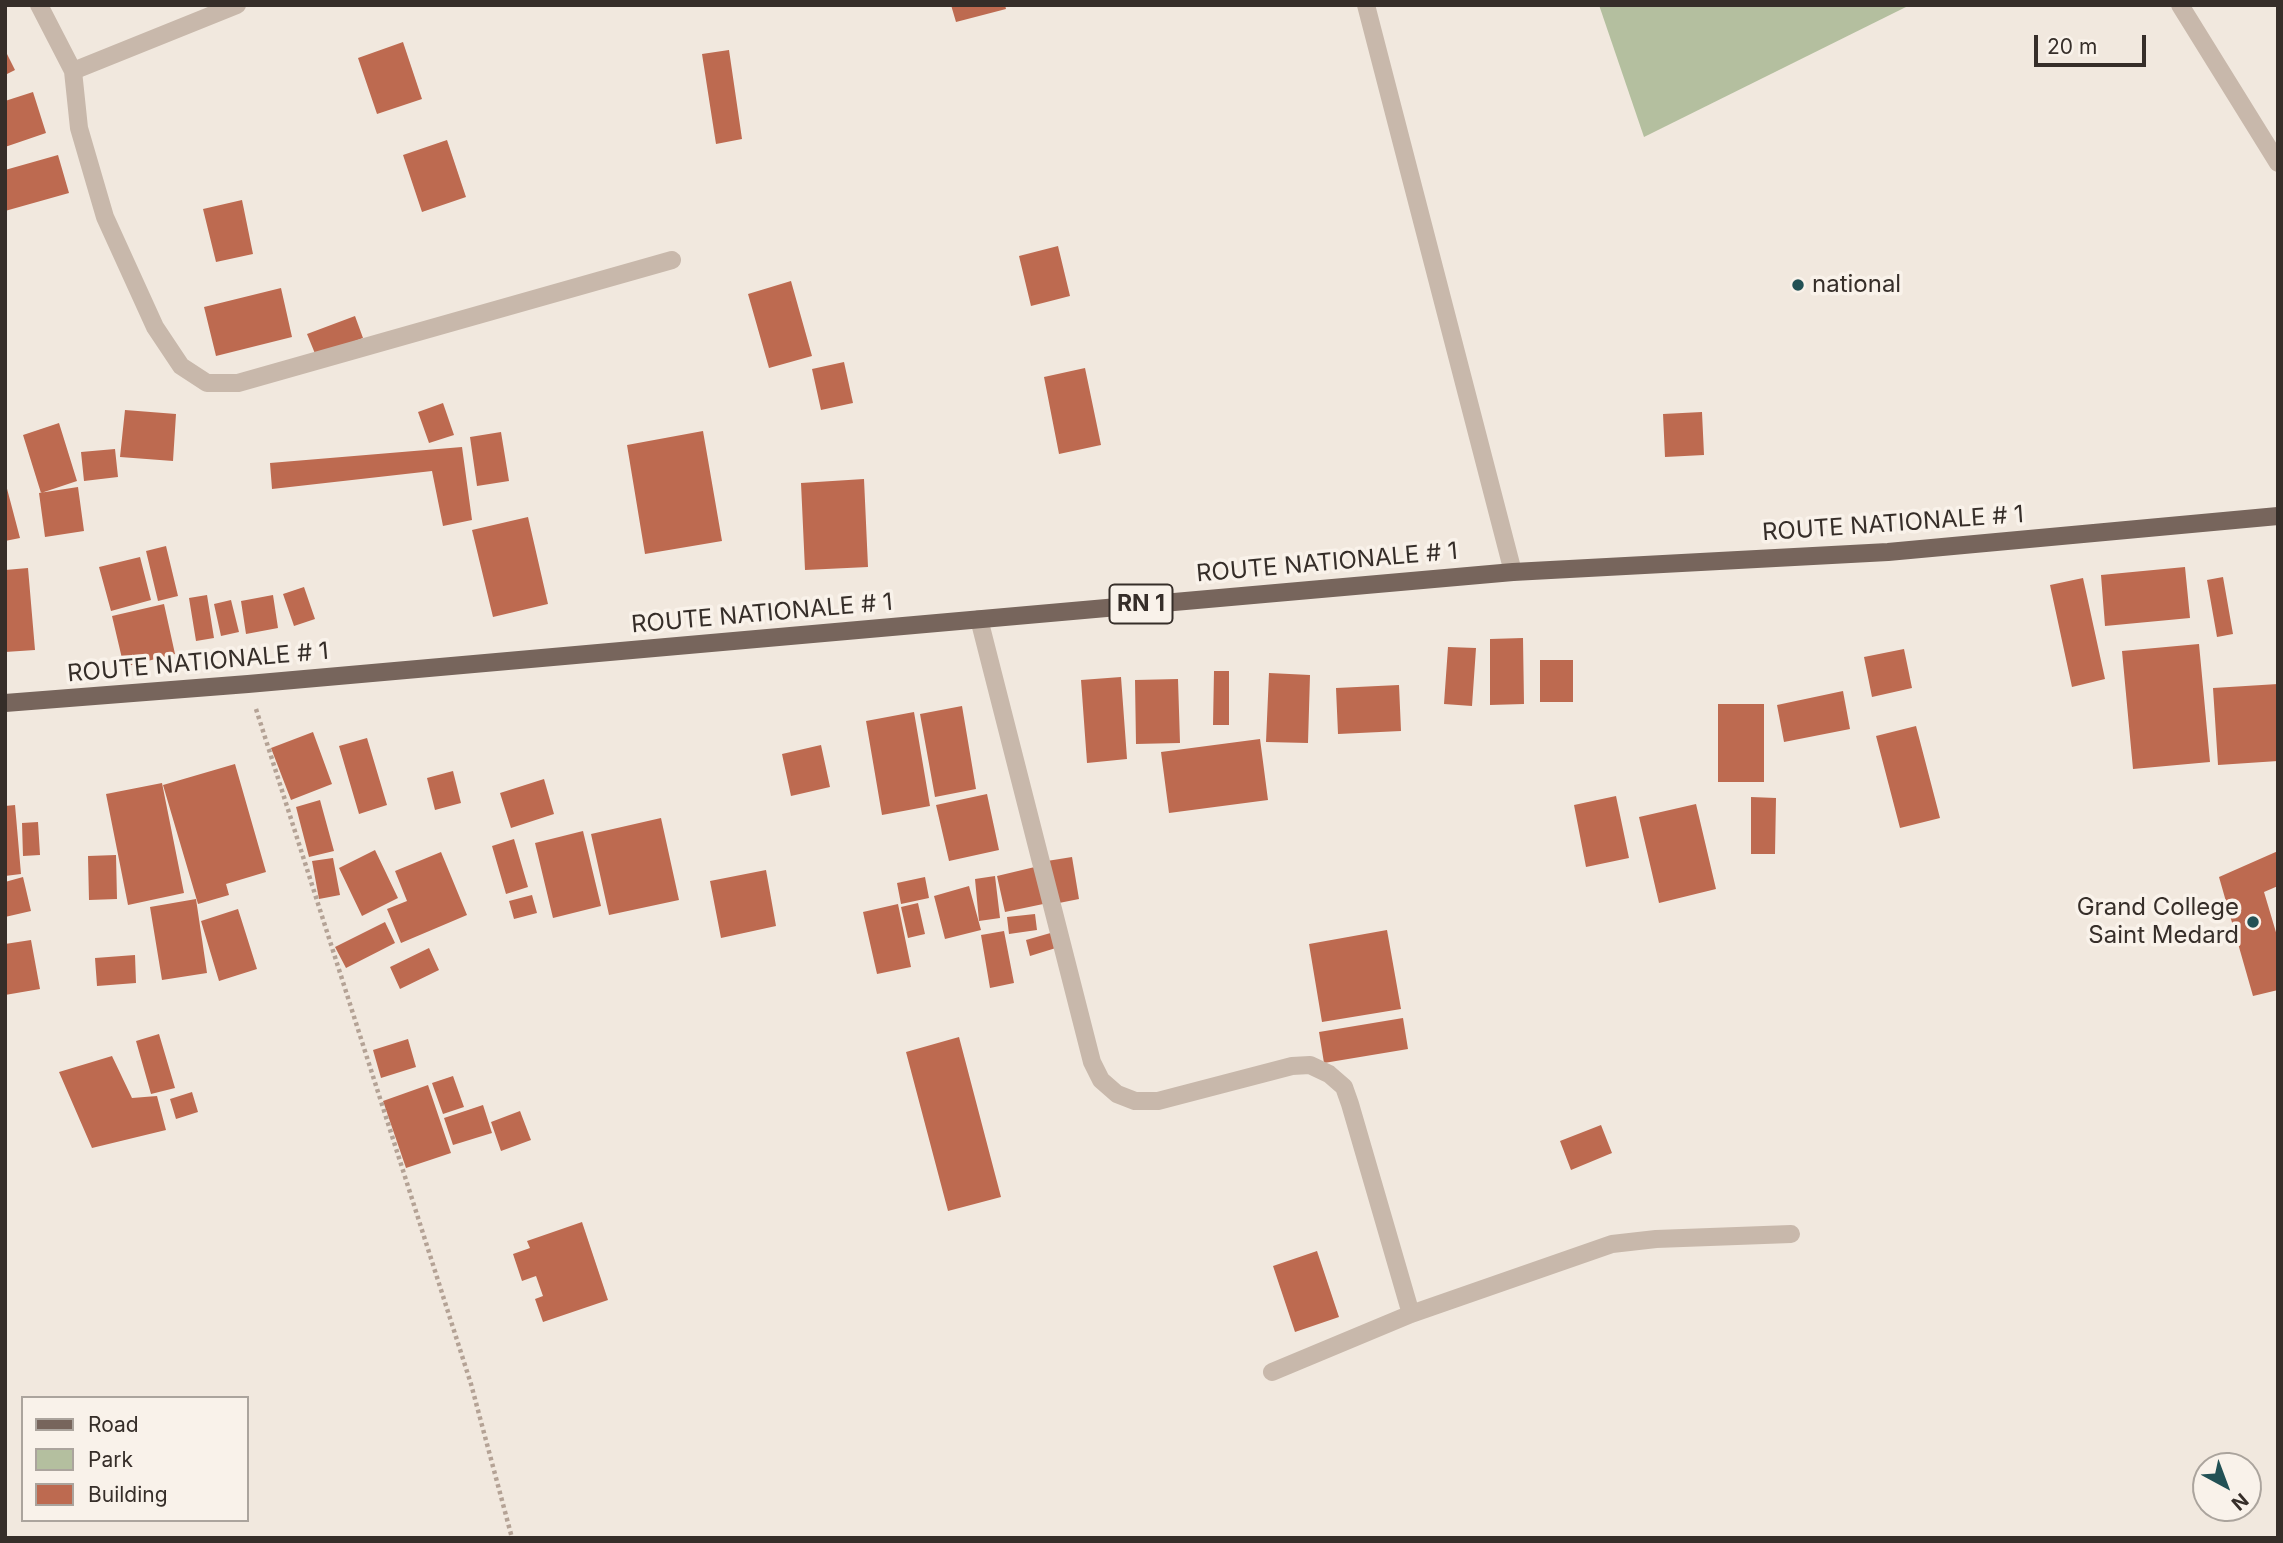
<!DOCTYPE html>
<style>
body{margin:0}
#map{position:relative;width:2283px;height:1543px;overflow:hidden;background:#f1e8de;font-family:Inter,sans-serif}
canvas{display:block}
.frame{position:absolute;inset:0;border:7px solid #362e29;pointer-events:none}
.legend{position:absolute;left:21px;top:1396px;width:228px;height:126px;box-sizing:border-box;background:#f9f2ea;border:2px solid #aba49d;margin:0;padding:9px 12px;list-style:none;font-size:21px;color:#362e29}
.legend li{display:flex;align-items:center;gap:14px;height:35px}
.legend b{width:35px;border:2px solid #aba49d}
.north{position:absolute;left:2192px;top:1452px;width:70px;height:70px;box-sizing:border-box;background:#f9f2ea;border:2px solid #aba49d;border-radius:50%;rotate:139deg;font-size:19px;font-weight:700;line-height:28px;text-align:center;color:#362e29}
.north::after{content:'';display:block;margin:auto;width:24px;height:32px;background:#225155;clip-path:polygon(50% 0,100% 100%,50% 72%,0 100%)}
.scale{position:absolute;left:2034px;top:35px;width:112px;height:32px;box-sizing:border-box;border:4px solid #362e29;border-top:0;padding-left:9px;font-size:21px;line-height:24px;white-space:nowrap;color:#362e29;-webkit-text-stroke:5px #f9f2ea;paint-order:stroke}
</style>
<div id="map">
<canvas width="2283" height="1543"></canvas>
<div class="frame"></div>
<ul class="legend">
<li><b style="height:9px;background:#77655c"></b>Road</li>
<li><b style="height:19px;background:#b4bf9f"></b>Park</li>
<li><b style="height:19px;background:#bd6a50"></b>Building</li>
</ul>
<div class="north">N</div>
<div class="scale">20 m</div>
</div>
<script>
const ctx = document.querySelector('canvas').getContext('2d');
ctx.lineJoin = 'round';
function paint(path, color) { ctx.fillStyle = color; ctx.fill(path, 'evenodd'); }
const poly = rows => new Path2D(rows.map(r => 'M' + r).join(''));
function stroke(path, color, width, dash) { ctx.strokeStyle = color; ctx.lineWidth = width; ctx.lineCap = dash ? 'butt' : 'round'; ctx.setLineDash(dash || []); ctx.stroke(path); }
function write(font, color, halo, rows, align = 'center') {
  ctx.font = font + ' Inter,sans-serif'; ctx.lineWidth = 7; ctx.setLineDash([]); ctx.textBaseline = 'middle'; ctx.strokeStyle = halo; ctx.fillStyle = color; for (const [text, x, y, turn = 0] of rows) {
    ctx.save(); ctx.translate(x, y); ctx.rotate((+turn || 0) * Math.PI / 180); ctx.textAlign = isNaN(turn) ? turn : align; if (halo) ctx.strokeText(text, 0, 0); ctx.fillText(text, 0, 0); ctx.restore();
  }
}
const green = poly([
 [1599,5,1910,5,1644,137]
]);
const building = poly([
 [951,5,1005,5,1006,9,956,22],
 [403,42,422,99,377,114,358,58],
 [5,50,15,70,5,75],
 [729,50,742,139,716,144,702,54],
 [33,92,46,133,5,147,5,101],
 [447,140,466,197,422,212,403,155],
 [58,155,69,193,5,211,5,170],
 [242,200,253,254,216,262,203,209],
 [1058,246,1070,296,1031,306,1019,256],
 [791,281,812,356,769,368,748,294],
 [281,288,292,337,216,356,204,307],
 [355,316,363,338,316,356,307,334],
 [844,362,853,403,821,410,812,369],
 [1085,368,1101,445,1059,454,1044,377],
 [443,403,454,435,429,443,418,412],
 [125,410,176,414,173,461,120,457],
 [1702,412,1704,455,1665,457,1663,414],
 [59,423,77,481,41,493,23,435],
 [703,431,722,541,645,554,627,445],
 [501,432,509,481,477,486,470,437],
 [462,447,472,520,443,526,432,471,272,489,270,463],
 [115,449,118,477,84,481,81,452],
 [864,479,868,567,805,570,801,483],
 [5,481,20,538,5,541],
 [78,487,84,531,45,537,39,493],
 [528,517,548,604,493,617,472,530],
 [166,546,178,596,158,601,146,551],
 [140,557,151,600,111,611,99,567],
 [2185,567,2190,618,2105,626,2101,575],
 [28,568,35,650,5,652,5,570],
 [2223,577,2233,634,2217,637,2207,580],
 [2083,578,2105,679,2072,687,2050,585],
 [304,587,315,619,294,626,283,594],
 [207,595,214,638,196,641,189,598],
 [273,595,278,628,246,634,241,601],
 [231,600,239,632,221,636,214,604],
 [164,604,175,654,124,667,112,616],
 [1523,638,1524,704,1490,705,1490,639],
 [2199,644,2210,762,2133,769,2122,651],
 [1448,647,1476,648,1472,706,1444,704],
 [1904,649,1912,688,1872,697,1864,657],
 [1540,660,1573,660,1573,702,1540,702],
 [1214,671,1229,671,1229,725,1213,725],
 [1269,673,1310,675,1308,743,1266,742],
 [1121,677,1127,759,1087,763,1081,680],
 [1178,679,1180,743,1136,744,1135,680],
 [2278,684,2278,761,2218,765,2213,688],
 [1399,685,1401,731,1338,734,1336,688],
 [1843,691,1850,729,1784,742,1777,705],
 [1718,704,1764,704,1764,782,1718,782],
 [962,706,976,789,935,797,920,714],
 [914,712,930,806,882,815,866,721],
 [1916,726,1940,818,1900,828,1876,736],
 [313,732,332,784,291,800,271,748],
 [367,738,387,805,359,814,339,746],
 [1260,739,1268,800,1169,813,1161,752],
 [821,745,830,787,791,796,782,754],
 [235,764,266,872,226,884,229,895,198,904,163,785],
 [453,771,461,803,435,810,427,778],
 [544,779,554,814,511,828,500,793],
 [162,783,184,893,128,905,106,794],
 [987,794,999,850,949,861,936,805],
 [1616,796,1629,858,1586,867,1574,805],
 [1751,797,1776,798,1775,854,1751,854],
 [320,800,334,851,309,857,296,807],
 [1696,804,1716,889,1659,903,1639,817],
 [15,805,21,874,5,876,5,806],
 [661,818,679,900,609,915,591,834],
 [38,822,40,855,23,856,22,823],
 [583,831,601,906,553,918,535,843],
 [514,839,528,887,506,894,492,846],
 [375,850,398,898,362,916,339,868],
 [2278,851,2278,886,2264,892,2278,939,2278,990,2253,996,2219,877],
 [441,852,467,915,401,943,387,909,407,901,395,871],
 [116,855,117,899,89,900,88,856],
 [1072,857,1079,899,1054,904,1047,861],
 [333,858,340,895,319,899,312,861],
 [1039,866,1048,903,1005,912,997,876],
 [766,870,776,926,721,938,710,881],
 [995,876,1000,918,979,921,975,879],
 [23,877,31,911,5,917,5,882],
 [925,877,929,898,901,904,897,883],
 [969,886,981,930,945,939,934,896],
 [532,895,537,913,514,919,509,901],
 [196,899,207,973,162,980,150,907],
 [918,903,925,934,908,938,901,907],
 [898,904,911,967,877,974,863,912],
 [238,909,257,969,219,981,201,921],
 [1035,914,1037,930,1009,934,1007,917],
 [385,922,395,943,346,968,335,947],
 [1387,930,1401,1009,1322,1022,1309,944],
 [1004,931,1014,983,990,988,981,935],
 [1054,932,1059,947,1030,956,1026,940],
 [31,940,40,989,5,995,5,944],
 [429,948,439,970,400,989,390,967],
 [135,955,136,983,97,986,95,958],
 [1403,1018,1408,1049,1324,1063,1319,1032],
 [159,1034,175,1088,151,1094,136,1041],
 [959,1037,1001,1197,948,1211,906,1052],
 [408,1039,416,1067,381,1078,373,1050],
 [112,1056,132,1098,157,1096,166,1130,92,1148,59,1072],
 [453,1076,464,1107,443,1114,432,1083],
 [428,1085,451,1153,406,1168,383,1101],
 [192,1092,198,1112,176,1119,170,1099],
 [483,1105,492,1133,453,1145,444,1118],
 [520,1111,531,1140,501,1151,491,1122],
 [1601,1125,1612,1153,1571,1170,1560,1141],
 [582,1222,608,1300,543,1322,535,1299,543,1296,536,1276,522,1281,513,1254,530,1248,527,1241],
 [1317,1251,1339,1317,1295,1332,1273,1266]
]);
const path = poly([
 [256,709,471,1384,512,1538]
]);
const minor = poly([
 [39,5,73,71,79,128,105,217,155,327,181,366,207,383,238,383,672,260],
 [1366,5,1513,572],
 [73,71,237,5],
 [979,619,1092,1062,1101,1080,1117,1094,1135,1101,1158,1101,1292,1066,1310,1065,1329,1074,1344,1087,1350,1104,1411,1314,1612,1244,1656,1239,1791,1234],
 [1272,1372,1411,1314]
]);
const tertiary = poly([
 [2180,5,2278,163]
]);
const primary = poly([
 [5,703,248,684,1513,572,1888,552,2278,516]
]);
const markers = [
 [1798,285,7,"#225155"],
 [2253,922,7,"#225155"]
];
const shields = [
 [1141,604,63]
];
const shieldNames = [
 ["RN 1",1141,604]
];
const poiNames = [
 ["national",1812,285],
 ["Grand College",2239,908,"right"],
 ["Saint Medard",2239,936,"right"]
];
const streetNames = [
 ["ROUTE NATIONALE # 1",1893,524,-4],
 ["ROUTE NATIONALE # 1",1327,563,-5],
 ["ROUTE NATIONALE # 1",762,614,-5],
 ["ROUTE NATIONALE # 1",198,663,-5]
];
paint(green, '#b4bf9f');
paint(building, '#bd6a50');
stroke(path, '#b4a295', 4.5, [3.5, 3.5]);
stroke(minor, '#c8b8ab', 18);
stroke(tertiary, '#c8b8ab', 18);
stroke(primary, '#77655c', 18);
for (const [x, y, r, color] of markers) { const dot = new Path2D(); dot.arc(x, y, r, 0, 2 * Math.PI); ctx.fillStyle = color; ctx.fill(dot); stroke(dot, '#f9f2ea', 2.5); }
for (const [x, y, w] of shields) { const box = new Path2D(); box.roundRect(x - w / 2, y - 19.5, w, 39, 5); ctx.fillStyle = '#f9f2ea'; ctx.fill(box); stroke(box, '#362e29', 2); }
write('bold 23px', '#362e29', null, shieldNames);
write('24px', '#362e29', '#f9f2ea', poiNames, 'left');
write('24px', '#362e29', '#f9f2ea', streetNames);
</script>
